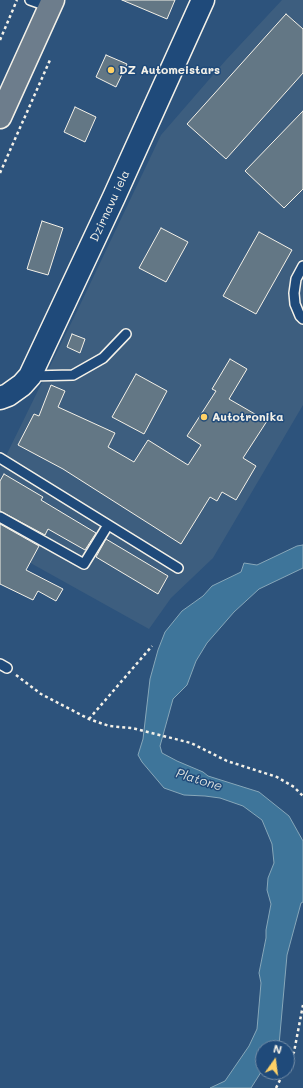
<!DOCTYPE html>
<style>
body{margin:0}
#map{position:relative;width:303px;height:1088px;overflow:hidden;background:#2d537c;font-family:Mali,sans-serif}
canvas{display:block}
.north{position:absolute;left:255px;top:1040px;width:40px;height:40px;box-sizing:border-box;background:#1f4a7a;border:1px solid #748da6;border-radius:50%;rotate:14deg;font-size:11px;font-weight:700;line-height:16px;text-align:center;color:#f4f1e8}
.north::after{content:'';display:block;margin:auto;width:14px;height:18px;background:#ffd166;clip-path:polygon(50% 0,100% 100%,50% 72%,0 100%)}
</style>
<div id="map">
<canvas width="303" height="1088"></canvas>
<div class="north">N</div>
</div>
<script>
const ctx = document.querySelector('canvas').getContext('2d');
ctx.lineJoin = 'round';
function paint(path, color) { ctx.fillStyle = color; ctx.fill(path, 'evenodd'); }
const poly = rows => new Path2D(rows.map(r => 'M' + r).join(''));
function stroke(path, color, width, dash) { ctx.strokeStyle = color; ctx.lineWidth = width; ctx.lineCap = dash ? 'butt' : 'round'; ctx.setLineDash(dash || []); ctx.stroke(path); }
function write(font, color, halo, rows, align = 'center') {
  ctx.font = font + ' Mali,sans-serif'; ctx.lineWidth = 3; ctx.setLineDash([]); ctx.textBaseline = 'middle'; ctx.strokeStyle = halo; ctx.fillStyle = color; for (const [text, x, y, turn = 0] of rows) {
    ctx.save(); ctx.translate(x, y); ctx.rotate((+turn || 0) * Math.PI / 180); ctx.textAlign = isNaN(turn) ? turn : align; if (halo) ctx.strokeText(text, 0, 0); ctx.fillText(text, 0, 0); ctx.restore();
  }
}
const built = poly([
 [282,0,303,0,303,405,213,558,171,598,149,629,0,546,0,468,79,307,161,135,226,60]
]);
const water = poly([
 [303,545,303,568,259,589,234,612,207,643,196,661,187,685,173,699,160,746,162,753,177,761,203,772,208,776,259,792,289,816,303,841,303,902,301,903,287,955,279,1045,277,1048,263,1048,263,1069,251,1088,210,1088,225,1081,249,1046,257,1029,261,983,259,973,266,938,266,930,271,904,267,890,268,878,274,863,272,844,262,820,243,806,220,798,205,796,184,795,164,788,142,762,138,755,143,739,150,679,158,650,165,632,182,611,203,596,212,586,241,572,244,563,257,565,297,546,303,545]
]);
const building = poly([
 [122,0,175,0,167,19,122,0],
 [286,14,303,29,303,73,226,159,187,124,286,14],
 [106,55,127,64,116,87,96,77,106,55],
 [75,107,96,117,85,142,64,132,75,107],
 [303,111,303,189,284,208,245,171,303,111],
 [42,221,63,228,48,275,27,269,42,221],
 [161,228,188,242,166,282,139,268,161,228],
 [259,232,292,250,256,314,223,296,259,232],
 [72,334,85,339,80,353,67,347,72,334],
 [230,359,247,369,229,399,267,421,243,458,256,466,236,500,222,492,217,501,210,497,181,544,63,469,18,445,34,414,39,416,51,385,65,391,58,407,115,433,108,447,134,462,148,440,188,465,201,445,187,436,216,391,212,389,230,359],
 [136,374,167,391,144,434,112,417,136,374],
 [4,474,43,497,41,500,96,533,85,550,48,529,45,535,0,511,0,481,4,474],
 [0,524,39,546,26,570,63,589,56,601,38,591,33,600,0,584,0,524],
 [106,539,168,576,158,594,96,557,106,539]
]);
const path = poly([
 [0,40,17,0],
 [0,173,50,60],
 [16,675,41,694,89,719,109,726,132,728,191,743,227,761,277,777,294,787,303,796],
 [89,719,152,646],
 [287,1065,294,1052,303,1005],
 [276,1088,284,1072]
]);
const lane = poly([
 [30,0,50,7],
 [303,266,296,279,294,293,295,304,300,316,303,319],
 [30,376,73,375,103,358,126,334],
 [0,458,178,568],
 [0,517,84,564,108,525],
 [0,664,7,668]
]);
const secondary = poly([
 [0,398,8,395,22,385,30,376,114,197,203,0]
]);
const primary = poly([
 [0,117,53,0]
]);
const markers = [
 [111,70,4,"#ffd166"],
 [204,417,4,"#ffd166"]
];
const poiNames = [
 ["DZ Automeistars",119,70],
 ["Autotronika",212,417]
];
const streetNames = [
 ["Dzirnavu iela",110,206,-65]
];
const waterNames = [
 ["Platone",199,780,17]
];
paint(built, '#3d5e7f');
paint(water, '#3e759a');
stroke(water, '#87a7b9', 1);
paint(building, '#637785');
stroke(building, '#f4f1e8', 1);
stroke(lane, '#f4f1e8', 12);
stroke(secondary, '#f4f1e8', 25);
stroke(primary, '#f4f1e8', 25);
stroke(path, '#f4f1e8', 2.5, [3, 3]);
stroke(lane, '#1f4a7a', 9);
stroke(secondary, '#1f4a7a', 22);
stroke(primary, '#6d7d8c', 22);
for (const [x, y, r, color] of markers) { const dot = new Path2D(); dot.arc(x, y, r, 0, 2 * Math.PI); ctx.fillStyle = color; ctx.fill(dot); stroke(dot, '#1f4a7a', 1.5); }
write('bold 12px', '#f4f1e8', '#1f4a7a', poiNames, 'left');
write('12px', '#f4f1e8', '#1f4a7a', streetNames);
write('italic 13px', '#d9dedc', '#1f4a7a', waterNames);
</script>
